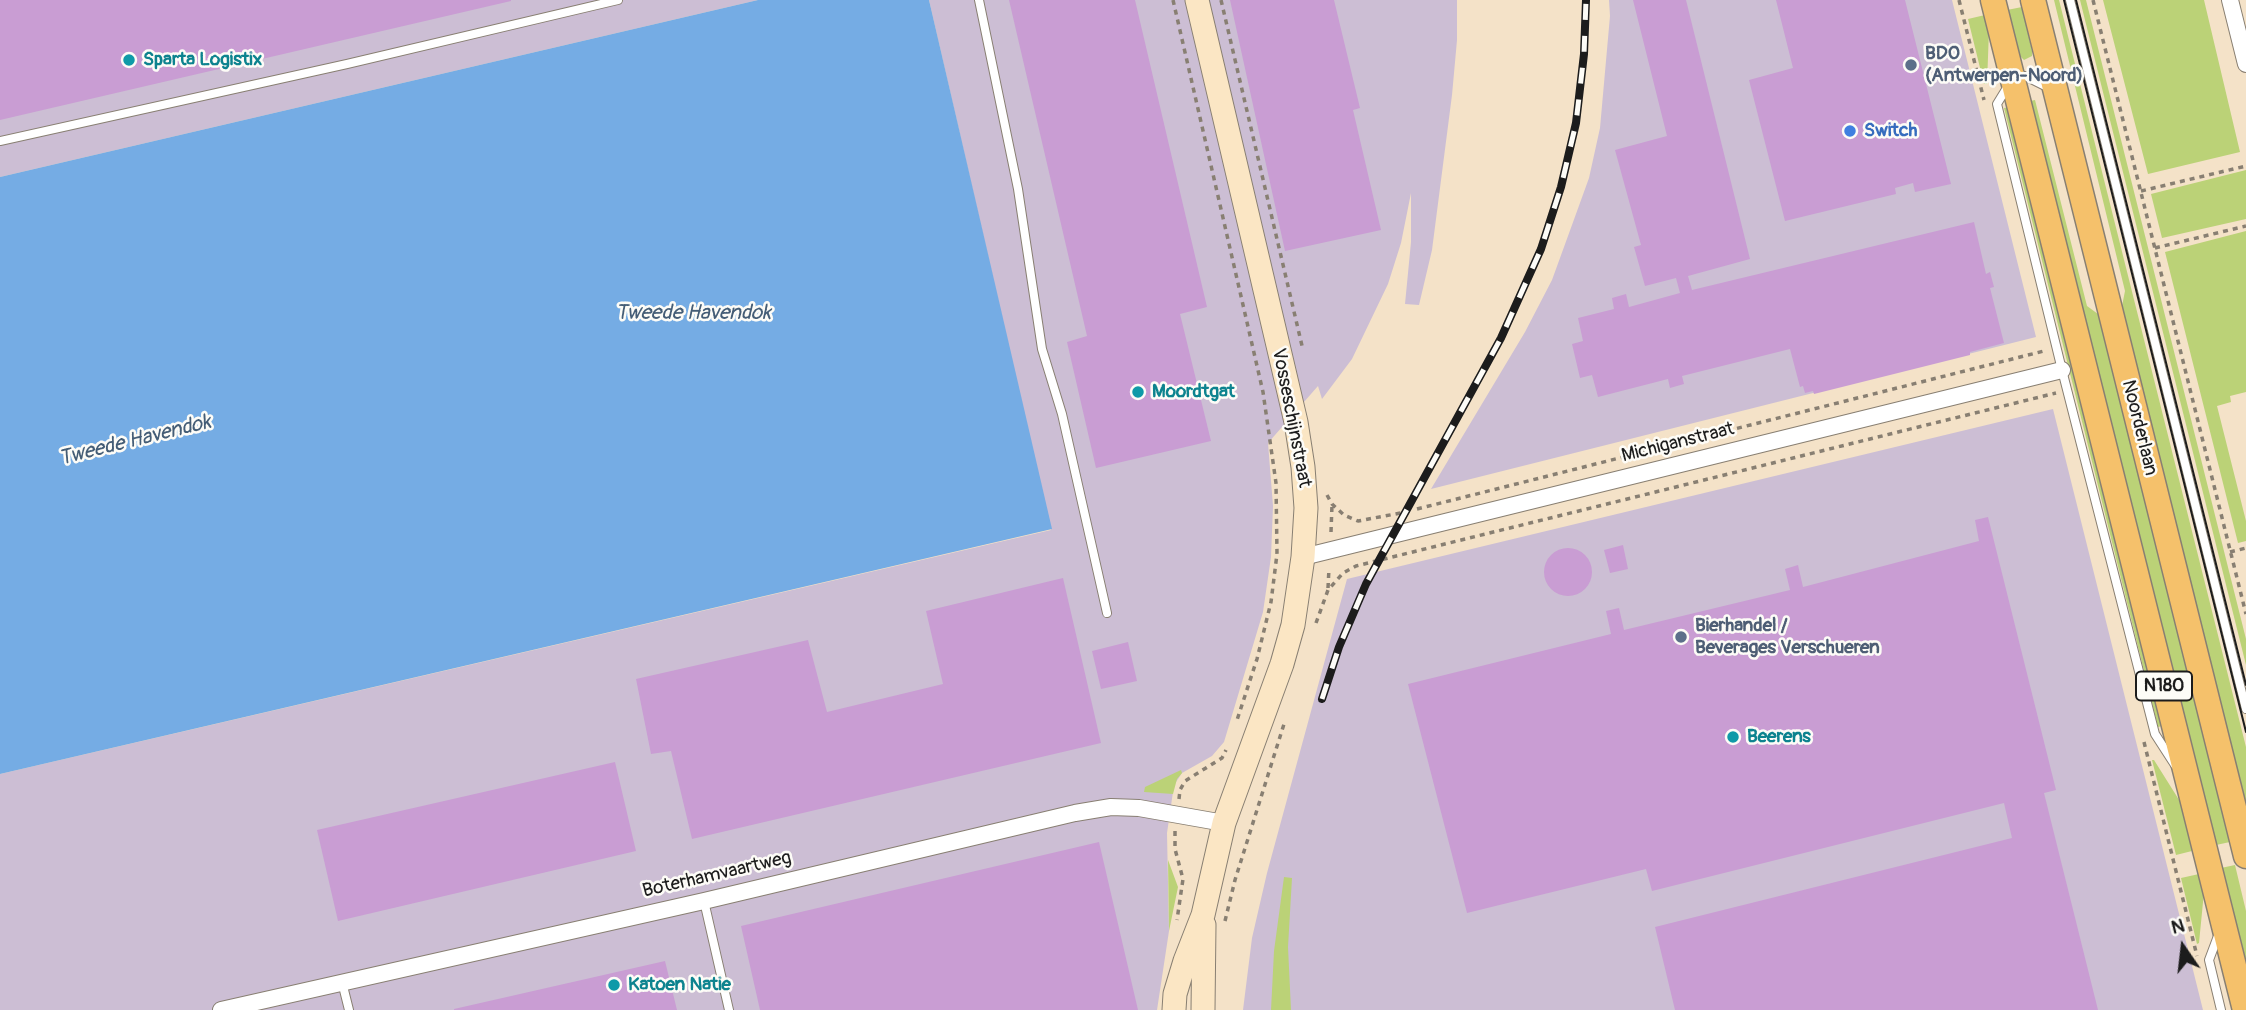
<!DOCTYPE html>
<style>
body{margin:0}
#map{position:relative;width:2246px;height:1010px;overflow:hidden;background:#f4e2c8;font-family:Pangolin,sans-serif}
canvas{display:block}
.north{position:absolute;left:2148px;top:912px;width:70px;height:70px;-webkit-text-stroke:5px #fdfcf7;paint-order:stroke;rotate:346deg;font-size:19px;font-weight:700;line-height:28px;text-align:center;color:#1c1c1c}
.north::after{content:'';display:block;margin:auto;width:24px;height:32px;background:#1c1c1c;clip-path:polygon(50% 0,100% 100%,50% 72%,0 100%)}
</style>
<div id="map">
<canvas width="2246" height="1010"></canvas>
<div class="north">N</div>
</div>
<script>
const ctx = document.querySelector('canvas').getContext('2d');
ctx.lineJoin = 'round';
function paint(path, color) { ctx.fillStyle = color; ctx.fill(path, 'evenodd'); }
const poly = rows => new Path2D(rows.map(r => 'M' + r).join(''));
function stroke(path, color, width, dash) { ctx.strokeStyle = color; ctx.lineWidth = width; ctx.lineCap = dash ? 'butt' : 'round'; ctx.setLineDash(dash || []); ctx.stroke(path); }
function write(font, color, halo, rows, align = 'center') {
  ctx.font = font + ' Pangolin,sans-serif'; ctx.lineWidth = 5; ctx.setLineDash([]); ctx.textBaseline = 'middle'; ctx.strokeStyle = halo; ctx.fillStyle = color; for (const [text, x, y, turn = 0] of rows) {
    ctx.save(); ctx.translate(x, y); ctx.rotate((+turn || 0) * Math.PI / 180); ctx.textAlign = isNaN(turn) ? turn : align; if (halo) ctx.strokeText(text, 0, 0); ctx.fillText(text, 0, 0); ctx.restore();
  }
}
const industrial = poly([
 [0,0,758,0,0,177],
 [929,0,1457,0,1457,40,1452,95,1432,250,1419,305,1405,304,1411,242,1411,193,1401,243,1388,284,1352,359,1322,399,1318,386,1268,443,1273,506,1271,557,1263,612,1224,742,1212,756,1182,773,1174,785,1167,833,1169,931,1157,1010,0,1010,0,774,1051,530],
 [1609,0,1952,0,2036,337,1431,489,1525,332,1552,280,1572,225,1589,178,1600,128,1610,16],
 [2053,409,2203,1010,1243,1010,1252,938,1267,873,1347,579]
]);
const green = poly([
 [2054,0,2059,0,2246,747,2246,812,2121,311,2125,291],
 [2080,0,2086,0,2246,639,2246,665],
 [2103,0,2204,0,2240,152,2148,174],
 [2022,7,2032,51,2032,56,2024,60,2018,54,2007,10],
 [1985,15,1989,30,1987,84,1984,84,1968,19],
 [2035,100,2087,306,2098,314,2230,842,2216,845,2030,101],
 [2009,107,2162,726,2158,727,2004,108],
 [2246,170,2246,219,2162,238,2151,194],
 [2246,231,2246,392,2230,396,2231,402,2217,406,2246,521,2246,541,2238,543,2165,252],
 [2152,760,2154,760,2181,803,2192,851,2176,855],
 [1181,770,1182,773,1177,779,1173,794,1144,792,1145,787],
 [1168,860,1178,887,1169,931],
 [2235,865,2246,911,2246,969,2221,868],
 [2199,874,2204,892,2199,943,2197,944,2181,878],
 [1284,877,1292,878,1288,947,1291,1010,1271,1010,1274,951]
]);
const water = poly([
 [758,0,929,0,1052,529,0,774,0,177]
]);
const building = poly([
 [0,0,511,0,511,1,0,120],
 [1009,0,1135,0,1207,307,1180,314,1211,441,1096,468,1067,342,1087,336],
 [1230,0,1334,0,1360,108,1353,110,1381,230,1285,251],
 [1633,0,1686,0,1750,259,1688,276,1692,290,1974,222,1986,274,1990,272,1994,287,1990,288,2004,343,1970,352,1970,355,1814,394,1813,391,1805,393,1803,386,1800,387,1790,349,1682,376,1684,384,1670,388,1668,379,1598,397,1592,375,1580,378,1572,344,1583,341,1578,318,1614,309,1612,298,1626,294,1629,307,1680,293,1676,278,1645,286,1634,247,1641,245,1615,150,1667,136],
 [1776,0,1905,0,1951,184,1915,192,1913,183,1895,188,1896,194,1785,221,1749,80,1793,68],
 [1988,517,2056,790,2044,793,2098,1010,1675,1010,1655,927,2012,838,2004,803,1652,891,1646,869,1467,913,1408,684,1611,634,1606,611,1619,608,1624,630,1790,590,1785,569,1798,565,1803,587,1979,541,1975,520],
 [1623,545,1628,569,1610,573,1604,550],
 '1544 572a24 24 0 1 1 48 0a24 24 0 1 1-48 0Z',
 [1063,578,1101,743,692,839,671,751,651,754,636,679,808,640,827,712,943,684,926,611],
 [1128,642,1137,681,1101,689,1092,651],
 [615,762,636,851,338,921,317,830],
 [1099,842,1138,1010,760,1010,741,926],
 [665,961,677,1010,454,1010,454,1009]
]);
const path = poly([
 [1173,0,1263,392,1276,483,1277,554,1271,602,1257,659,1237,720],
 [1221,0,1303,350],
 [1959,0,1984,100],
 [2093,0,2246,614],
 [2141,191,2246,166],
 [2155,248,2246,226],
 [1327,495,1332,504,1344,515,1358,521,1406,512],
 [1417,509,2044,351],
 [1331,532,1332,505],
 [2230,552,2246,548],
 [1328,588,1329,568],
 [1316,623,1328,590,1343,573,1356,566,2056,393],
 [2144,742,2197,956],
 [1179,799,1180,790,1185,781,1222,758,1226,750],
 [1175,831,1175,849,1183,879,1177,920],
 [1225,921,1235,880,1284,724]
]);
const lane = poly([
 [979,0,1018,189,1042,349,1062,414,1107,613],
 [2070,0,2246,709],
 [2016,77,2025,76,2049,88],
 [2008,86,1997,104,2062,370,2155,734,2175,765],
 [0,141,347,64,618,0],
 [704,901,729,1010],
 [2218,936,2209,960,2221,1010],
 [342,982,349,1010]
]);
const street = poly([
 [2230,0,2246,64],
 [1303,557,2062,370],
 [221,1010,704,901,1075,813,1111,807,1139,808,1224,823]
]);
const secondary = poly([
 [1174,1010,1175,994,1185,961,1203,915,1224,823,1282,664,1293,625,1303,557,1306,508,1303,467,1296,422,1197,0],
 [1203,1010,1204,925]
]);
const primary = poly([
 [1993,0,2245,1010],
 [2033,0,2246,856]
]);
const tram = poly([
 [2064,0,2246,732],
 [2076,0,2246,685]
]);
const rail = poly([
 [1322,699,1339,647,1366,584,1501,338,1541,249,1561,187,1576,123,1584,54,1586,0]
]);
const markers = [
 [129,60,7,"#0f9aa8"],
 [1911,65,7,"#5c6f8a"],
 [1850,131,7,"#3f7fe0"],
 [1138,392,7,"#0f9aa8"],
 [1681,637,7,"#5c6f8a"],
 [1733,737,7,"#0f9aa8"],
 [614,985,7,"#0f9aa8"]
];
const shields = [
 [2164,686,56]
];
const shieldNames = [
 ["N180",2164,686]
];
const serviceNames = [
 ["BDO",1925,54],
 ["(Antwerpen-Noord)",1925,76],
 ["Bierhandel /",1695,626],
 ["Beverages Verschueren",1695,648]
];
const cultureNames = [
 ["Sparta Logistix",143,60],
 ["Moordtgat",1152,392],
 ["Beerens",1747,737],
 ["Katoen Natie",628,985]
];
const shopNames = [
 ["Switch",1864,131]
];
const streetNames = [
 ["Vosseschijnstraat",1291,418,79],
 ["Noorderlaan",2139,428,76],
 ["Michiganstraat",1678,443,-14],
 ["Boterhamvaartweg",717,875,-13]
];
const waterNames = [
 ["Tweede Havendok",693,314],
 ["Tweede Havendok",135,441,-14]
];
paint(industrial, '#ccbed4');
paint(green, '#bbd277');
paint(water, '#75ace4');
paint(building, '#c99dd3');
stroke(lane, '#887f72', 10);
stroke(street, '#887f72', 18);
stroke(secondary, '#887f72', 25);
stroke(primary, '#887f72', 27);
stroke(path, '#887f72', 3.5, [5, 5]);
stroke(lane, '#fff', 8);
stroke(street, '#fff', 16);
stroke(secondary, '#fbe6c4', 23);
stroke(primary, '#f5c16b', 24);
stroke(tram, '#1c1c1c', 2);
stroke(rail, '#1c1c1c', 8);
stroke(rail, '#fdfcf7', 5, [16]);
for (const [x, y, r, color] of markers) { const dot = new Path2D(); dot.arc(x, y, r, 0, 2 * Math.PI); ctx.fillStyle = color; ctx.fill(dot); stroke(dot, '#fdfcf7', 2.5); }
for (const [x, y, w] of shields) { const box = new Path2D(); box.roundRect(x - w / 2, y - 14.5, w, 29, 5); ctx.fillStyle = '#fdfcf7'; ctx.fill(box); stroke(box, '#1c1c1c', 2); }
write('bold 18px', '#1c1c1c', null, shieldNames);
write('bold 19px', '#4e5e75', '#fdfcf7', serviceNames, 'left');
write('bold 19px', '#0d838f', '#fdfcf7', cultureNames, 'left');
write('bold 19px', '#366cbe', '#fdfcf7', shopNames, 'left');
write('19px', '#1c1c1c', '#fdfcf7', streetNames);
write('italic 21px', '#445d76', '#fdfcf7', waterNames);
</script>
